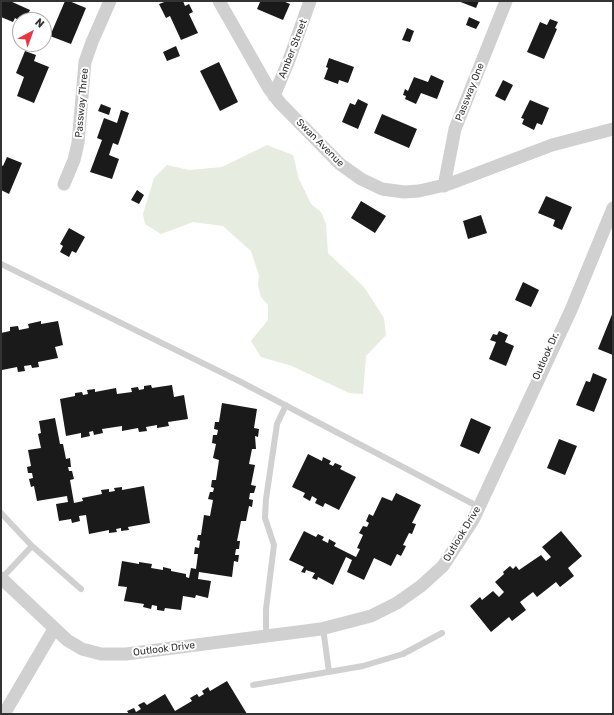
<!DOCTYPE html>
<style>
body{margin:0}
#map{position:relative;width:614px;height:715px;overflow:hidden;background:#fff;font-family:Rubik,sans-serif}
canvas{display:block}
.frame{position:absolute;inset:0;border:2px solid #333;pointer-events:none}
.north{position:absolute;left:12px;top:12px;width:40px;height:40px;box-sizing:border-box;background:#fff;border:1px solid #adadad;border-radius:50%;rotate:41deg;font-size:11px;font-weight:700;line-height:16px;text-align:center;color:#333}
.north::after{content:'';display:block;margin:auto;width:14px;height:18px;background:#e63946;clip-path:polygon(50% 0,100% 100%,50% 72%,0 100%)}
</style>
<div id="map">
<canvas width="614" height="715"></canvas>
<div class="frame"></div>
<div class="north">N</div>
</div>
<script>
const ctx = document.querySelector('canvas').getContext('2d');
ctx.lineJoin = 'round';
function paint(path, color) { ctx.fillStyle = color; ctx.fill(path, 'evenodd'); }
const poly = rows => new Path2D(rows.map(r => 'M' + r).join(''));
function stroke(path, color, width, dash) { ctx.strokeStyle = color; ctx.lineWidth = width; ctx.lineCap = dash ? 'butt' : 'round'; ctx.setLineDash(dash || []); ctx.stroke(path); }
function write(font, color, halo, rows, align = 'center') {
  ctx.font = font + ' Rubik,sans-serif'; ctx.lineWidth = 4; ctx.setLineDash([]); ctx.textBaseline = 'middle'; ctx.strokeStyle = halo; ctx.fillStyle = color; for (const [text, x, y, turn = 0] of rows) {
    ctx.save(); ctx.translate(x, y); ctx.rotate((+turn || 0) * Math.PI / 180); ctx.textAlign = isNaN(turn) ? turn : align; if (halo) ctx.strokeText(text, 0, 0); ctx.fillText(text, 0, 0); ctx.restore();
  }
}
const green = poly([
 [267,145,293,155,299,179,311,204,321,212,326,224,328,253,364,287,384,318,386,335,366,356,363,394,349,393,292,366,261,357,251,341,268,320,268,305,261,297,258,285,259,275,251,251,223,226,193,222,161,234,145,224,143,214,154,178,167,165,189,170,222,167]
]);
const building = poly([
 [1,1,10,1,30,10,25,20,20,21,15,18,13,22,1,17],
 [65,1,69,1,86,8,71,44,50,36],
 [167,1,183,1,185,6,189,4,193,12,189,14,198,33,181,40,170,16,166,18,159,4],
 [256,1,283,1,290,4,283,20,257,9,260,2],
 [458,1,479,1,476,8],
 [469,17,480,22,476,29,466,25],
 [550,19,558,22,555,28,557,29,544,59,527,52,540,22,547,25],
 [407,28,414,31,410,42,402,40],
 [176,46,180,56,167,61,163,52],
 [25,51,36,55,34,61,49,67,34,103,17,96,24,77,16,73],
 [329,58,354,67,348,83,339,80,338,84,324,79,328,68,326,67],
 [219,62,238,102,220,111,200,71],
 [431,75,444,81,437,99,421,93,416,104,405,99,406,96,403,95,405,89,408,91,414,77,428,82],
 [503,80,513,85,505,101,495,96],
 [358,99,368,104,358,129,342,122,350,103,355,105],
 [530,100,549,108,542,125,537,123,534,130,522,124,524,119,521,118],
 [101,104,111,108,109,115,98,111],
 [121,110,129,113,118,145,113,143,109,155,119,159,112,179,90,172,102,140,97,138,104,118,117,123],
 [382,114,417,129,409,148,374,133],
 [7,157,22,163,9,194,1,190,1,165,3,166],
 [137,190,144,195,139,204,131,200],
 [546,196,572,207,562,230,553,226,555,220,538,213],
 [361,201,386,216,375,233,351,218],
 [481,215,487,233,468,239,463,221],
 [69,228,85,237,76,253,72,251,69,257,60,252,63,246,60,244],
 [523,282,539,290,531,307,515,300],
 [613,312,613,355,598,349],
 [41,321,41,324,58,321,63,345,55,347,58,358,38,362,39,367,32,368,31,365,24,366,25,371,18,372,17,367,2,370,1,333,10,331,10,327,18,326,19,330,29,328,28,324],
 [499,331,508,335,505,342,514,346,506,366,489,359,496,342,490,340,493,334,497,335],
 [593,373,607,379,594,412,576,405,586,381,590,382],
 [151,385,152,388,172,385,174,397,184,395,188,419,168,422,169,426,157,428,157,425,146,427,147,431,139,432,138,428,122,431,122,426,102,429,103,433,94,435,93,431,89,432,90,436,81,438,81,433,66,436,60,399,75,396,75,393,82,392,83,395,88,394,87,390,95,389,95,392,116,388,117,394,132,392,131,388,138,387,139,390,144,389,144,386],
 [222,403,257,409,254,428,259,429,258,437,255,436,256,449,252,449,249,464,255,465,251,485,256,486,254,493,250,493,249,499,253,500,252,507,249,506,246,521,241,521,237,541,240,541,239,549,236,549,235,555,239,555,238,562,234,561,232,577,199,572,198,579,211,581,208,598,196,595,195,598,183,596,181,610,165,608,164,611,157,610,157,606,152,605,151,609,143,607,144,604,124,601,127,587,118,586,122,561,139,564,139,562,152,564,151,568,163,570,163,567,171,569,171,571,186,574,186,577,189,578,191,568,196,569,198,554,194,554,195,547,199,548,200,541,197,540,198,535,201,535,204,515,210,516,213,500,208,499,210,492,213,492,214,488,211,487,212,480,216,480,219,460,213,458,216,444,212,443,213,435,217,435,218,430,214,429,215,422,219,422],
 [55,418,60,444,63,444,66,459,70,458,71,467,68,467,69,471,72,471,74,479,70,480,74,503,83,501,82,498,102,494,101,490,109,489,109,492,115,491,114,488,122,487,122,490,144,486,150,523,128,527,129,530,121,531,121,528,116,529,117,532,109,533,109,530,89,534,86,515,79,516,80,521,72,523,71,519,59,521,56,504,68,502,67,496,37,501,34,486,31,487,29,479,33,478,32,473,28,473,27,467,31,466,28,450,41,448,38,434,41,433,39,421],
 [471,418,491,427,479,454,460,446],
 [559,439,577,446,565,475,547,468],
 [308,454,322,461,323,457,331,461,329,464,333,466,335,463,342,466,340,469,356,477,339,510,325,503,323,507,315,503,317,499,312,496,310,501,303,497,305,493,292,487],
 [396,493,421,505,412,523,416,524,412,534,409,533,403,545,406,546,401,556,397,554,391,566,374,558,364,580,347,572,352,560,346,557,333,585,318,577,317,580,312,578,315,573,306,570,305,573,301,572,304,567,289,560,304,531,316,537,318,534,324,537,322,540,328,543,329,539,336,543,334,546,356,557,360,549,357,548,363,535,359,533,363,526,367,527,369,523,366,521,369,514,373,516,382,497,392,501],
 [561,531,582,556,568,568,574,576,560,587,556,582,537,597,533,592,520,602,526,610,512,621,509,617,491,632,470,606,480,597,482,600,493,591,499,597,504,592,495,582,504,574,503,572,510,566,513,569,516,566,519,570,541,555,546,561,551,557,542,547],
 [227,681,247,714,129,714,127,711,134,708,136,712,141,709,138,705,144,702,147,705,165,694,175,711,192,701,190,698,197,694,199,697,204,694,202,691,208,687,210,691]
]);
const lane = poly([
 [1,264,241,382,479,507],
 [1,513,32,546,2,578],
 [32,546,81,589],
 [323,628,329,672],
 [266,636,266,609,274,545,265,518,266,499,277,424,286,405],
 [253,685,363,666,403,654,442,633]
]);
const street = poly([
 [219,1,268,87,280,103,340,164,361,179,382,189,404,192,419,191,449,184,552,145,613,129],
 [274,96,289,60,310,1],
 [64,184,74,160,78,143,85,62,92,42,110,1],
 [444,186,455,129,506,1],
 [1,578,67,640,82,649,101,654,126,654,321,629,371,616,397,603,421,586,443,566,473,520,571,310,613,208],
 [4,714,54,629]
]);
const streetNames = [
 ["Amber Street",293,49,-69],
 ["Passway One",470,92,-68],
 ["Passway Three",82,103,-85],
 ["Swan Avenue",320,143,45],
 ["Outlook Dr.",546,356,-66],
 ["Outlook Drive",462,534,-59],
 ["Outlook Drive",164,649,-7]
];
paint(green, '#e6ecdf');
paint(building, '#1a1a1a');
stroke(lane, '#d0d0d0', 6);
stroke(street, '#d0d0d0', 13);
write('10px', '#333', '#fff', streetNames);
</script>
